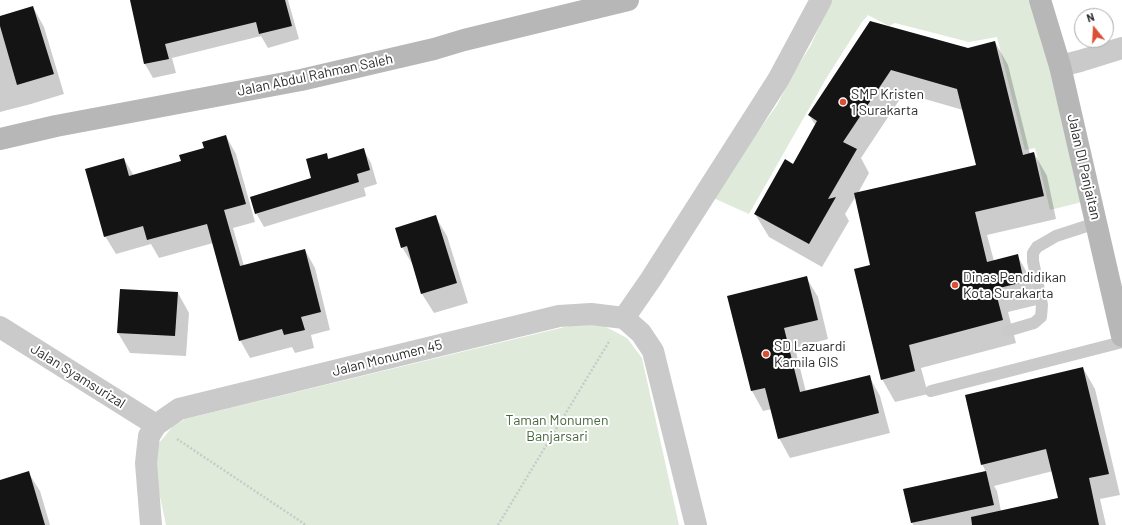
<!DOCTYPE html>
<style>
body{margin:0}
#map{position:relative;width:1122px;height:525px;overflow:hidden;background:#fff;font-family:Barlow,sans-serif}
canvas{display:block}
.north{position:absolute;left:1074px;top:8px;width:40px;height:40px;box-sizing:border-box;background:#fff;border:1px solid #ababab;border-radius:50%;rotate:342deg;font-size:11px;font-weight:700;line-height:16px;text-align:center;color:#2d2d2d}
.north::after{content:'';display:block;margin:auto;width:14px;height:18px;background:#db4f37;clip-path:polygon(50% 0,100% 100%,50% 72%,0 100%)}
</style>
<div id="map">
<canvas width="1122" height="525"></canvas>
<div class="north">N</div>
</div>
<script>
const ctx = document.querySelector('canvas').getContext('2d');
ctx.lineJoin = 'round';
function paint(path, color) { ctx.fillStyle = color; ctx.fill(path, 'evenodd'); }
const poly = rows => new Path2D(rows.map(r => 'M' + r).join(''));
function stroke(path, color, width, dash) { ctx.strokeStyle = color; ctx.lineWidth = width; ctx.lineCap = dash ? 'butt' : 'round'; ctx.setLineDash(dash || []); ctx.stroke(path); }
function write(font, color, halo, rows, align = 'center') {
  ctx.font = font + ' Barlow,sans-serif'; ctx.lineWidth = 4; ctx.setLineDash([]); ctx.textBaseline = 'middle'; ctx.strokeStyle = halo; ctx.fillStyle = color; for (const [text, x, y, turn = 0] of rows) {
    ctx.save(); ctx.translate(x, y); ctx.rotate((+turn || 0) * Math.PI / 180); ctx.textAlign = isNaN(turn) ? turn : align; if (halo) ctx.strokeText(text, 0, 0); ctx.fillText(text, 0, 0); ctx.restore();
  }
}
const green = poly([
 [831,0,1033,0,1086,201,1050,210,1035,148,1025,150,997,37,969,42,895,23,889,26,868,15,862,22,827,77,749,214,711,197,777,105,793,74,811,45],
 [577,324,604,326,627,338,642,358,679,525,166,525,153,464,159,443,173,426,185,419]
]);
const shadow = poly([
 [131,0,288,0,299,39,268,48,261,36,172,58,176,73,153,78,145,64],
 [33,7,44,27,64,94,31,104,0,112,0,17],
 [871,22,968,49,995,42,1008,65,1030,154,1034,153,1047,176,1056,219,987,235,994,261,1017,255,1030,278,1037,305,1008,312,1016,343,921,368,928,394,895,402,882,379,871,266,856,196,845,214,849,221,822,267,769,237,755,214,793,165,816,126,809,115],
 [904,93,963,110,977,166,858,193,869,173,861,158],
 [226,136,236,154,255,222,233,228,244,266,305,250,315,268,330,330,311,335,314,348,295,353,292,347,250,358,240,340,213,243,159,258,151,244,116,254,105,236,124,159,134,176,182,162],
 [363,149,371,163,377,184,364,188,366,196,264,227,256,213,313,179,326,154,329,159],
 [435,216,447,236,468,303,434,313,422,294,414,267,402,247],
 [806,277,818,297,828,339,795,348,806,392,869,376,880,396,890,433,790,458,779,438,772,409,763,411,752,391,728,297],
 [178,293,189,313,186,356,130,353,118,333],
 [1083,368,1095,389,1120,495,1100,499,1106,525,913,525,904,490,986,472,982,464],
 [1053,471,1059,498,1001,511,997,491,994,486],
 [28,472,40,491,50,525,0,525,0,481]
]);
const building = poly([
 [130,0,285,0,292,26,259,34,256,22,165,44,169,59,144,64],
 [33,6,54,74,17,85,0,26,0,16],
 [870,21,968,48,995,41,1023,155,1034,152,1044,196,975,212,987,262,1018,254,1024,282,995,289,1003,320,909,345,915,371,881,380,854,269,870,265,854,193,976,165,957,89,891,70,843,142,857,149,828,199,836,197,809,244,754,214,785,159,793,164,817,121,808,115],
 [226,135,246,204,224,210,240,266,305,249,321,312,301,317,305,330,284,335,282,329,239,341,207,224,147,240,143,226,104,237,85,169,124,158,129,176,181,161,179,155,204,148,202,142],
 [364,148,370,170,357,174,359,182,255,214,250,197,311,178,306,159,327,153,328,159],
 [436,215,457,283,421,294,407,246,401,248,395,228],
 [807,276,818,320,784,328,800,392,870,375,879,413,778,439,765,388,751,391,727,296],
 [120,289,178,292,175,336,117,333],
 [1083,367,1109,474,1089,478,1099,525,972,525,971,517,1058,498,1046,449,981,465,965,395],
 [29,471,45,525,0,525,0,480],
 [986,471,994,505,911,523,903,489]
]);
const path = poly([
 [177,439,306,525],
 [498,525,610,340]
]);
const service = poly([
 [1007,331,1034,323,1041,317,1042,305,1033,261,1033,253,1037,247,1056,236,1096,223],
 [931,391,1122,342]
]);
const minor = poly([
 [1060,66,1080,61,1122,48],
 [624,318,651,279,778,80,821,0],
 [624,318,641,333,653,351,696,525],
 [0,327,156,425],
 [151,525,146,463,149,436,156,425,179,409,559,316,591,314,624,318]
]);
const secondary = poly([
 [1040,0,1060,66,1122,336],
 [0,139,56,126,301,80,434,49,464,40,628,0]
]);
const markers = [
 [843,102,4,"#db4f37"],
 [955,285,4,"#db4f37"],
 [766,354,4,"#db4f37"]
];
const streetNames = [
 ["Jalan Abdul Rahman Saleh",315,75,-12],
 ["Jalan DI Panjaitan",1084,167,77],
 ["Jalan Monumen 45",387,358,-14],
 ["Jalan Syamsurizal",78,376,32]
];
const poiNames = [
 ["SMP Kristen",851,94],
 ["1 Surakarta",851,110],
 ["Dinas Pendidikan",963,277],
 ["Kota Surakarta",963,293],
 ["SD Lazuardi",774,346],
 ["Kamila GIS",774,362]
];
const parkNames = [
 ["Taman Monumen",557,420],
 ["Banjarsari",557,436]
];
paint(green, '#dfeadb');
paint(shadow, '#0003');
paint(building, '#141414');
stroke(path, '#cacaca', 2.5, [2, 2]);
stroke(service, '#cacaca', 12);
stroke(minor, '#cacaca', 22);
stroke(secondary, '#b7b7b7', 22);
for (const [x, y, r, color] of markers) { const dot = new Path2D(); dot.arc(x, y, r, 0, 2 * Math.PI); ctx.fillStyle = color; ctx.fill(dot); stroke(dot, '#fff', 1.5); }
write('14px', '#2d2d2d', '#fff', streetNames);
write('14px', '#2d2d2d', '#fff', poiNames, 'left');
write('14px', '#47663d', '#fff', parkNames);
</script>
